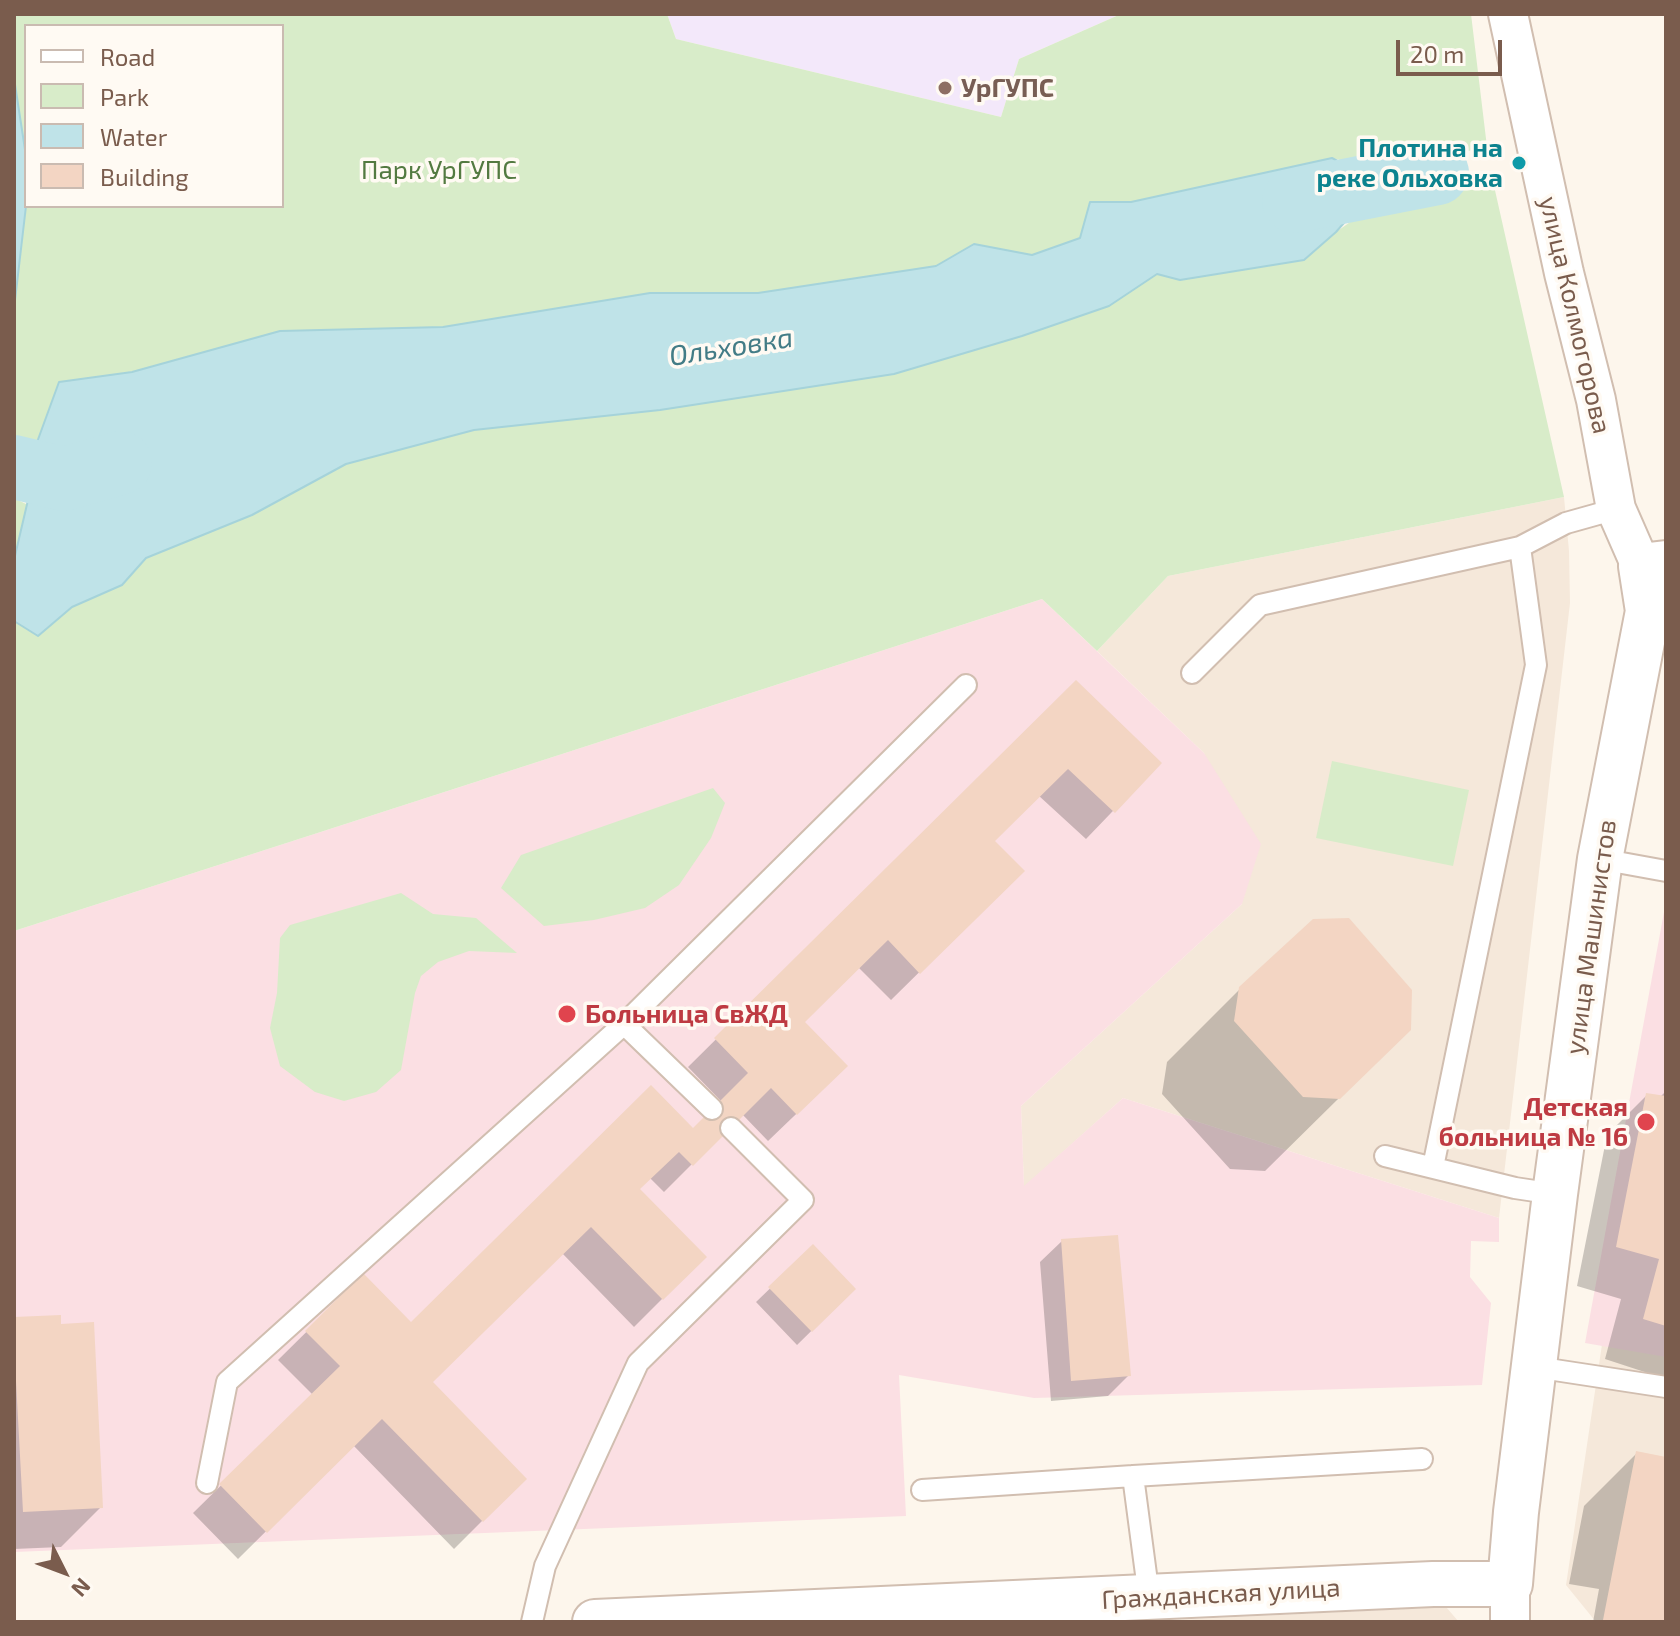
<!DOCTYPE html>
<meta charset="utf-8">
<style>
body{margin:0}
#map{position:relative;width:1680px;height:1636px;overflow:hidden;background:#fdf6ec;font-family:"Exo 2",sans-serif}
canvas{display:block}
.frame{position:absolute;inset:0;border:16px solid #7a5c4d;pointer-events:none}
.legend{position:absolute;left:24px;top:24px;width:260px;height:184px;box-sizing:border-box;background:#fffaf3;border:2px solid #cabbb1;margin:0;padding:10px 14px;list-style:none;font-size:24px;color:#7a5c4d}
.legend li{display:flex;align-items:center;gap:16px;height:40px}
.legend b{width:40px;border:2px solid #cabbb1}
.north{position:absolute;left:24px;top:1532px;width:80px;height:80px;-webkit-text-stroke:6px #fffaf3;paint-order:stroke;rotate:132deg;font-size:22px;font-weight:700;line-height:32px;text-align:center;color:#7a5c4d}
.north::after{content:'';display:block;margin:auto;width:28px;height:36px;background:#7a5c4d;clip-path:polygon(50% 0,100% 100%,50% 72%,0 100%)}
.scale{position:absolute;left:1396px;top:40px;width:106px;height:36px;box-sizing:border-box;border:4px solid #7a5c4d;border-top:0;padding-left:10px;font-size:24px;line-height:28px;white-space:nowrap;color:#7a5c4d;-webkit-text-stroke:6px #fffaf3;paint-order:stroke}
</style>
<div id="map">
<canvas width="1680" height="1636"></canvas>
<div class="frame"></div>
<ul class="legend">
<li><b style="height:10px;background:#fff"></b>Road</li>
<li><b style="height:22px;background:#d8ecc9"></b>Park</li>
<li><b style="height:22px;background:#bfe3e8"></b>Water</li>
<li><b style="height:22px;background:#f3d5c3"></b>Building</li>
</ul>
<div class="north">N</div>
<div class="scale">20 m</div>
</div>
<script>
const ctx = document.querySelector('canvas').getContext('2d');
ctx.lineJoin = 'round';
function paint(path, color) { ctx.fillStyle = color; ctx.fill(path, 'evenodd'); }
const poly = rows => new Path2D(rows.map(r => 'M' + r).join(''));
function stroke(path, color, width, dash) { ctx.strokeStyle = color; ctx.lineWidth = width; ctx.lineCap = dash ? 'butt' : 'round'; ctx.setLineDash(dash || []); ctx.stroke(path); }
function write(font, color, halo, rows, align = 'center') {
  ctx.font = font + ' "Exo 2",sans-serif'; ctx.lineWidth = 7; ctx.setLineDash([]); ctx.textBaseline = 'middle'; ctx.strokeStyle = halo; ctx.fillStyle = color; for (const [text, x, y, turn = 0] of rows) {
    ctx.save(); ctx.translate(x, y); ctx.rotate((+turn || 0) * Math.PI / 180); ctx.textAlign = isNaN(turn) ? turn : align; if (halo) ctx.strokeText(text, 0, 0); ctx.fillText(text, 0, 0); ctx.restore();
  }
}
const residential = poly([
 [1564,497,1569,551,1570,603,1499,1218,1123,1098,1024,1187,1021,1106,1242,904,1204,753,1097,651,1168,576],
 [1666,917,1666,1622,1596,1622,1566,1585],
 [1446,1607,1459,1622,1132,1622]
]);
const education = poly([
 [667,14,1121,14,1019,59,1001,117,676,39]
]);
const medical = poly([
 [1042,599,1204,753,1261,844,1242,904,1021,1106,1024,1186,1123,1098,1499,1218,1499,1242,1471,1241,1470,1277,1491,1303,1482,1385,1034,1398,899,1375,906,1516,14,1552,14,931],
 [1666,901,1666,1357,1585,1343]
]);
const green = poly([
 [14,14,667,14,676,39,1001,117,1019,59,1121,14,1471,14,1487,147,1381,170,1332,158,1131,202,1091,202,1080,238,1032,255,974,244,936,266,758,293,650,293,443,327,59,382,36,445,22,448,14,442,14,309,26,206,282,206,282,26,26,26,26,156,14,78],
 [1492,177,1564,497,1168,576,1097,651,1042,599,14,931,14,621,38,636,72,607,122,585,146,558,252,515,346,464,474,430,660,410,894,374,1022,336,1109,306,1157,274,1181,280,1304,260,1336,232,1383,199],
 [14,498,28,505,14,560],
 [1332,761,1469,790,1453,866,1316,838],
 [713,788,725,803,711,838,679,885,645,908,594,920,544,926,501,888,521,855],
 [401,893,433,914,476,918,517,953,469,951,438,962,421,976,415,993,401,1070,376,1092,344,1101,315,1092,280,1066,270,1028,277,993,280,938,290,925]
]);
const water = poly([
 [14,78,26,156,26,206,14,309,14,78],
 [1332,158,1379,183,1336,232,1304,260,1180,280,1157,274,1109,306,1022,336,894,374,660,410,474,430,346,464,252,515,146,558,122,585,72,607,38,636,14,621,14,560,35,470,36,445,59,382,132,372,280,331,443,327,650,293,758,293,936,266,974,244,1032,255,1080,238,1090,202,1131,202,1332,158]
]);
const shadow = poly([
 [1076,683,1159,763,1086,839,1038,795,992,841,1022,871,891,1000,858,967,802,1022,817,1094,768,1141,742,1114,664,1192,650,1178,638,1190,704,1257,634,1327,562,1253,430,1383,524,1479,454,1549,353,1445,238,1559,193,1513,313,1395,278,1360,363,1276,411,1324,693,1130,722,1102,688,1067],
 [1241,988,1409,1029,1265,1171,1230,1169,1162,1094,1167,1062],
 [1666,1091,1666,1379,1605,1359,1621,1299,1577,1286,1607,1135,1647,1095,1660,1097],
 [1062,1241,1129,1375,1108,1396,1051,1401,1040,1262],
 [813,1247,854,1289,797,1345,756,1302],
 [14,1319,101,1507,61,1547,14,1549],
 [1637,1453,1666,1459,1666,1622,1593,1622,1599,1589,1569,1584,1584,1506]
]);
const river = poly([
 [1294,201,1437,173],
 [14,467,64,479,120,463]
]);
const building = poly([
 [1076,680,1162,763,1115,813,1068,769,995,841,1025,871,920,974,888,940,805,1022,848,1066,797,1115,771,1088,693,1166,679,1152,640,1189,707,1257,663,1300,591,1227,433,1382,527,1479,483,1522,382,1419,267,1533,219,1484,340,1366,305,1331,363,1273,411,1322,651,1085,693,1128,748,1073,714,1038],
 [1349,918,1412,990,1411,1030,1340,1099,1303,1097,1234,1021,1239,987,1313,919],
 [1646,1093,1666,1096,1666,1326,1643,1319,1659,1259,1616,1247],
 [1118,1235,1131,1376,1071,1381,1061,1239],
 [813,1244,856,1289,812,1332,768,1287],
 [61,1315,61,1324,94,1322,103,1508,23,1512,16,1381,14,1381,14,1317],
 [1636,1451,1666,1457,1666,1622,1603,1620]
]);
const service = poly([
 [1192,673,1260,605,1520,547,1566,523,1616,509],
 [1600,859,1666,871],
 [624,1024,712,1109],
 [1385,1156,1515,1188,1555,1194],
 [1433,1167,1536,665,1520,547],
 [1535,1367,1666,1387],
 [207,1483,227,1382,624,1024,966,685],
 [922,1490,1133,1476],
 [1149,1597,1133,1476,1422,1459],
 [532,1622,545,1566,638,1363,803,1200,731,1128]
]);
const minor = poly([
 [1508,14,1564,273,1596,400,1616,509,1641,566],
 [1510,1622,1510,1584]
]);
const tertiary = poly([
 [595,1622,1433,1584,1510,1584,1516,1512,1555,1194,1600,859,1648,611,1641,566,1666,563]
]);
const markers = [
 [945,88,8,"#8d6e63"],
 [1519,163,8,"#0f9aa8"],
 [567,1014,10,"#e0444e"],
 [1646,1122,10,"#e0444e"]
];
const educationNames = [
 ["УрГУПС",961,88]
];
const cultureNames = [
 ["Плотина на",1503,148],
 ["реке Ольховка",1503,178]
];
const parkNames = [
 ["Парк УрГУПС",439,170]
];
const streetNames = [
 ["улица Колмогорова",1575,315,77],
 ["улица Машинистов",1591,937,-82],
 ["Гражданская улица",1221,1594,-3]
];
const healthNames = [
 ["Больница СвЖД",585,1014],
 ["Детская",1628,1107,"right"],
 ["больница № 16",1628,1137,"right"]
];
const waterNames = [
 ["Ольховка",731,347,-9]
];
paint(residential, '#f5e8da');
paint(education, '#f3e8fa');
paint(medical, '#fbdfe3');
paint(green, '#d8ecc9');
paint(water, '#bfe3e8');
stroke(water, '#a5d3da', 2);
paint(shadow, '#0003');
stroke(river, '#bfe3e8', 64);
paint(building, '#f3d5c3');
stroke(service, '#d1beb0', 24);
stroke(minor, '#d1beb0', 42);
stroke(tertiary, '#d1beb0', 48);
stroke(service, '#fff', 20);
stroke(minor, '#fff', 38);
stroke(tertiary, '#fff', 44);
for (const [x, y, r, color] of markers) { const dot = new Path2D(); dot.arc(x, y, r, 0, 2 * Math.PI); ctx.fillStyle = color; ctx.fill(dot); stroke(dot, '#fffaf3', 3); }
write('bold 26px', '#785e54', '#fffaf3', educationNames, 'left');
write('bold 26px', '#0d838f', '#fffaf3', cultureNames, 'right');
write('26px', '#537a41', '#fffaf3', parkNames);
write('26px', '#7a5c4d', '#fffaf3', streetNames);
write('bold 26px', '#be3a42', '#fffaf3', healthNames, 'left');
write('italic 28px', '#437c86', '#fffaf3', waterNames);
</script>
